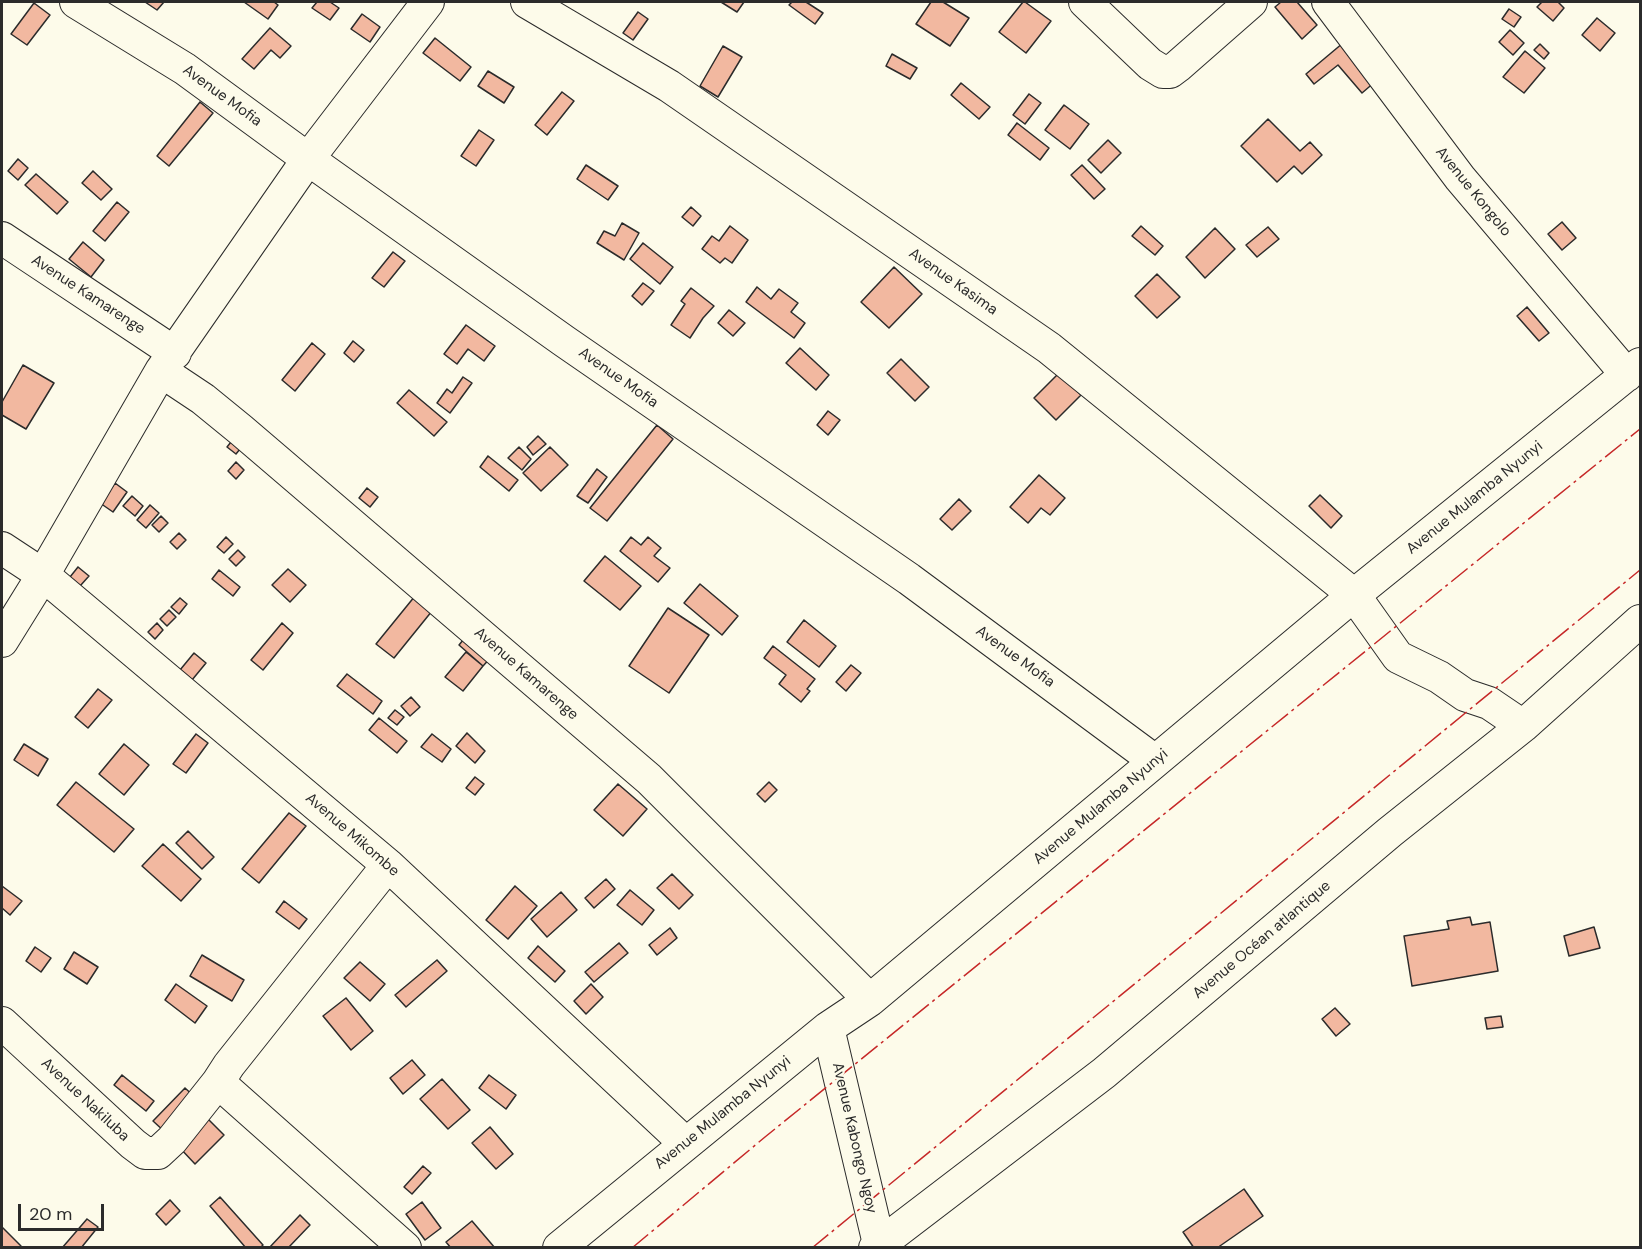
<!DOCTYPE html>
<meta charset="utf-8">
<style>
body{margin:0}
#map{position:relative;width:1642px;height:1249px;overflow:hidden;background:#fdfbea;font-family:"DM Sans",sans-serif}
canvas{display:block}
.frame{position:absolute;inset:0;border:3px solid #2b2b2b;pointer-events:none}
.scale{position:absolute;left:18px;top:1204px;width:86px;height:27px;box-sizing:border-box;border:3px solid #2b2b2b;border-top:0;padding-left:8px;font-size:18px;line-height:21px;white-space:nowrap;color:#2b2b2b;-webkit-text-stroke:4px #fdfbea;paint-order:stroke}
</style>
<div id="map">
<canvas width="1642" height="1249"></canvas>
<div class="frame"></div>
<div class="scale">20 m</div>
</div>
<script>
const ctx = document.querySelector('canvas').getContext('2d');
ctx.lineJoin = 'round';
function paint(path, color) { ctx.fillStyle = color; ctx.fill(path, 'evenodd'); }
const poly = rows => new Path2D(rows.map(r => 'M' + r).join(''));
function stroke(path, color, width, dash) { ctx.strokeStyle = color; ctx.lineWidth = width; ctx.lineCap = dash ? 'butt' : 'round'; ctx.setLineDash(dash || []); ctx.stroke(path); }
function write(font, color, halo, rows, align = 'center') {
  ctx.font = font + ' "DM Sans",sans-serif'; ctx.lineWidth = 4.5; ctx.setLineDash([]); ctx.textBaseline = 'middle'; ctx.strokeStyle = halo; ctx.fillStyle = color; for (const [text, x, y, turn = 0] of rows) {
    ctx.save(); ctx.translate(x, y); ctx.rotate((+turn || 0) * Math.PI / 180); ctx.textAlign = isNaN(turn) ? turn : align; if (halo) ctx.strokeText(text, 0, 0); ctx.fillText(text, 0, 0); ctx.restore();
  }
}
const building = poly([
 [145,2,164,2,157,10,145,2],
 [244,2,274,2,278,5,268,19,244,2],
 [317,2,330,2,339,8,330,20,312,8,317,2],
 [721,2,744,2,737,12,721,2],
 [792,2,806,2,823,13,815,24,789,5,792,2],
 [931,2,943,2,969,18,950,46,916,24,931,2],
 [1023,2,1025,2,1051,21,1026,53,999,32,1023,2],
 [1281,2,1297,2,1317,25,1302,39,1275,7,1281,2],
 [1542,2,1558,2,1564,8,1553,21,1537,7,1542,2],
 [34,3,50,15,27,45,11,34,34,3],
 [1509,9,1521,17,1514,27,1502,19,1509,9],
 [638,12,648,19,633,40,623,33,638,12],
 [362,14,380,27,370,42,351,29,362,14],
 [1597,18,1615,33,1600,51,1582,35,1597,18],
 [270,28,291,46,280,58,271,50,254,69,242,59,270,28],
 [1510,30,1524,43,1513,55,1499,42,1510,30],
 [435,38,471,67,460,81,423,53,435,38],
 [1343,43,1376,81,1362,93,1338,65,1314,84,1306,74,1343,43],
 [1540,44,1549,53,1544,59,1534,50,1540,44],
 [723,46,742,57,718,97,700,86,723,46],
 [1525,51,1545,68,1524,93,1503,77,1525,51],
 [892,54,917,68,910,79,886,66,892,54],
 [488,71,514,87,504,103,478,86,488,71],
 [961,83,990,107,979,119,951,95,961,83],
 [562,92,574,101,547,135,535,125,562,92],
 [1029,94,1041,103,1025,124,1013,115,1029,94],
 [200,102,213,113,169,166,157,156,200,102],
 [1064,105,1089,124,1070,149,1045,130,1064,105],
 [1268,119,1300,151,1310,142,1322,155,1302,174,1294,166,1277,182,1241,146,1268,119],
 [1017,123,1049,148,1040,160,1008,135,1017,123],
 [479,130,494,140,476,166,461,156,479,130],
 [1108,140,1121,153,1101,173,1088,160,1108,140],
 [18,159,28,168,18,180,8,171,18,159],
 [586,165,618,186,608,200,577,179,586,165],
 [1082,165,1105,189,1094,199,1071,175,1082,165],
 [93,171,112,189,101,200,82,183,93,171],
 [36,174,68,202,57,214,25,185,36,174],
 [117,202,129,212,105,241,93,231,117,202],
 [691,207,701,216,693,226,682,217,691,207],
 [1562,222,1576,238,1562,250,1548,234,1562,222],
 [622,223,639,233,624,260,597,243,604,231,615,236,622,223],
 [730,226,748,240,732,263,725,258,720,263,702,249,712,236,719,241,730,226],
 [1141,226,1163,246,1155,255,1132,236,1141,226],
 [1268,227,1279,239,1257,257,1246,245,1268,227],
 [1215,228,1235,249,1205,278,1186,257,1215,228],
 [83,242,104,260,91,277,69,259,83,242],
 [643,243,673,267,660,284,630,259,643,243],
 [393,252,405,261,384,287,372,278,393,252],
 [894,267,922,294,889,328,861,302,894,267],
 [1157,274,1180,297,1157,318,1135,296,1157,274],
 [643,283,654,291,642,305,632,296,643,283],
 [757,287,771,299,779,289,798,303,791,312,805,323,794,338,746,302,757,287],
 [691,288,714,306,703,318,690,338,671,325,685,304,681,301,691,288],
 [1527,307,1549,333,1539,341,1517,316,1527,307],
 [729,310,745,323,733,336,718,323,729,310],
 [466,325,495,346,484,361,468,349,457,364,444,354,466,325],
 [353,341,364,350,354,362,344,353,353,341],
 [312,343,325,354,295,391,282,380,312,343],
 [800,348,829,375,816,390,786,363,800,348],
 [901,359,929,387,915,401,887,373,901,359],
 [23,365,54,383,26,429,2,415,2,402,23,365],
 [1059,373,1081,395,1056,420,1034,398,1059,373],
 [463,377,472,383,450,413,437,403,447,389,452,393,463,377],
 [409,390,447,422,434,436,397,403,409,390],
 [828,411,840,420,828,435,817,425,828,411],
 [657,425,673,439,607,521,590,508,657,425],
 [538,436,546,444,533,455,527,447,538,436],
 [235,437,244,444,236,454,227,447,235,437],
 [519,447,531,459,522,470,508,458,519,447],
 [550,447,568,465,541,491,523,473,550,447],
 [488,456,518,480,509,491,480,467,488,456],
 [236,462,244,470,236,479,228,471,236,462],
 [597,469,607,477,588,503,577,496,597,469],
 [1039,475,1065,498,1050,515,1041,508,1028,523,1010,507,1039,475],
 [115,483,127,492,113,512,100,503,115,483],
 [367,488,378,497,370,507,359,498,367,488],
 [1320,495,1342,516,1331,528,1309,506,1320,495],
 [132,496,143,506,135,516,123,506,132,496],
 [959,499,971,511,952,530,940,519,959,499],
 [150,505,159,513,146,528,137,520,150,505],
 [161,516,168,523,159,532,152,525,161,516],
 [179,533,186,540,177,549,170,542,179,533],
 [226,537,233,544,224,553,217,547,226,537],
 [631,537,641,545,648,537,661,548,654,556,670,568,658,582,620,551,631,537],
 [238,550,245,557,236,566,229,559,238,550],
 [605,556,641,586,620,610,584,581,605,556],
 [78,567,89,576,80,586,70,577,78,567],
 [288,569,306,585,290,602,272,585,288,569],
 [219,570,240,587,233,596,212,579,219,570],
 [700,584,738,616,722,635,684,603,700,584],
 [415,596,432,611,394,658,376,644,415,596],
 [180,598,187,604,179,614,171,607,180,598],
 [668,608,709,635,669,693,629,666,668,608],
 [169,610,176,617,167,626,160,619,169,610],
 [804,620,836,646,819,667,787,642,804,620],
 [157,623,163,630,155,639,148,632,157,623],
 [282,623,293,633,263,670,251,660,282,623],
 [468,634,493,655,483,666,459,645,468,634],
 [773,646,815,679,807,689,810,691,801,702,779,684,786,675,764,658,773,646],
 [466,652,483,666,463,691,445,677,466,652],
 [194,653,206,663,192,680,180,670,194,653],
 [851,665,861,673,846,691,836,682,851,665],
 [347,674,382,701,373,714,337,686,347,674],
 [98,689,112,700,88,728,75,717,98,689],
 [411,697,420,707,410,716,401,706,411,697],
 [395,710,404,717,397,725,388,718,395,710],
 [379,718,407,741,397,753,369,730,379,718],
 [467,733,485,751,475,763,456,746,467,733],
 [196,734,208,743,186,773,173,764,196,734],
 [432,734,451,749,442,762,421,747,432,734],
 [24,744,48,759,38,776,14,760,24,744],
 [124,744,149,765,124,795,99,774,124,744],
 [475,777,484,784,475,795,466,788,475,777],
 [76,782,134,829,114,852,57,805,76,782],
 [769,782,777,790,765,802,757,794,769,782],
 [618,784,647,809,623,836,594,810,618,784],
 [289,813,306,826,259,883,242,869,289,813],
 [188,831,214,857,202,869,176,843,188,831],
 [163,844,201,879,181,901,142,866,163,844],
 [672,874,693,895,679,909,657,888,672,874],
 [606,879,615,889,594,908,585,898,606,879],
 [2,886,22,901,10,915,2,908,2,886],
 [515,886,537,906,508,939,486,920,515,886],
 [630,890,654,910,642,925,617,905,630,890],
 [561,892,577,910,547,937,531,919,561,892],
 [284,901,307,919,299,929,276,912,284,901],
 [1470,917,1472,925,1490,922,1498,971,1412,986,1404,936,1449,929,1447,921,1470,917],
 [1594,927,1600,948,1569,956,1564,936,1594,927],
 [670,928,677,938,657,955,649,945,670,928],
 [619,943,628,953,594,982,585,972,619,943],
 [538,946,565,971,555,982,528,958,538,946],
 [35,947,51,958,41,972,26,961,35,947],
 [74,952,98,967,87,984,64,969,74,952],
 [202,955,244,980,232,1001,190,976,202,955],
 [437,960,447,971,406,1007,395,995,437,960],
 [360,962,385,984,370,1001,344,978,360,962],
 [176,984,207,1006,195,1023,165,1000,176,984],
 [591,984,603,997,586,1014,574,1001,591,984],
 [346,998,373,1031,351,1050,323,1016,346,998],
 [1335,1008,1350,1024,1336,1036,1322,1019,1335,1008],
 [1501,1016,1503,1027,1487,1029,1485,1018,1501,1016],
 [412,1060,425,1075,403,1094,390,1078,412,1060],
 [122,1075,154,1101,146,1111,114,1085,122,1075],
 [489,1075,516,1095,506,1109,479,1088,489,1075],
 [442,1079,470,1110,448,1129,420,1099,442,1079],
 [185,1088,197,1099,165,1132,153,1121,185,1088],
 [208,1119,224,1135,195,1164,179,1147,208,1119],
 [490,1127,513,1154,496,1169,472,1143,490,1127],
 [423,1166,431,1173,412,1194,404,1187,423,1166],
 [1244,1189,1263,1216,1217,1248,1194,1248,1183,1232,1244,1189],
 [220,1197,263,1245,260,1248,246,1248,210,1206,220,1197],
 [170,1200,180,1211,166,1225,156,1214,170,1200],
 [422,1202,441,1228,425,1240,406,1214,422,1202],
 [300,1215,310,1225,288,1248,269,1248,300,1215],
 [87,1219,98,1227,81,1248,62,1248,87,1219],
 [472,1221,495,1248,451,1248,446,1242,472,1221],
 [2,1227,21,1246,20,1248,2,1248,2,1227]
]);
const minor = poly([
 [76,2,185,69,308,159,564,341,909,579,1155,761],
 [527,2,669,86,1049,348,1354,595,1398,657,1439,677,1465,695,1489,703,1523,726],
 [1085,2,1150,64,1163,72,1170,72,1178,66,1251,2],
 [1328,2,1460,178,1627,375],
 [2,238,175,353],
 [161,371,203,399,241,430,649,779,870,1000],
 [2,548,43,575,388,865,685,1143],
 [2,641,43,575,161,371,308,159,428,2],
 [2,1023,133,1144,145,1153,158,1153,172,1140,218,1082,229,1065,388,865],
 [828,1028,880,1248],
 [218,1082,405,1248],
 [559,1248,828,1028,870,1000,1354,595,1640,364],
 [875,1248,1104,1073,1390,832,1523,726,1640,621]
]);
const power = poly([
 [632,1248,765,1137,1640,429],
 [812,1248,1640,570]
]);
const streetNames = [
 ["Avenue Mofia",222,96,36],
 ["Avenue Kongolo",1473,192,51],
 ["Avenue Kasima",953,282,35],
 ["Avenue Kamarenge",88,295,33],
 ["Avenue Mofia",618,378,35],
 ["Avenue Mulamba Nyunyi",1475,498,-39],
 ["Avenue Mofia",1015,657,36],
 ["Avenue Kamarenge",526,674,41],
 ["Avenue Mulamba Nyunyi",1101,807,-40],
 ["Avenue Mikombe",352,835,41],
 ["Avenue Océan atlantique",1262,940,-40],
 ["Avenue Nakiluba",85,1100,43],
 ["Avenue Mulamba Nyunyi",723,1113,-39],
 ["Avenue Kabongo Ngoy",854,1138,77]
];
paint(building, '#f2b8a0');
stroke(building, '#2b2b2b', 1.5);
stroke(minor, '#2b2b2b', 34);
stroke(minor, '#fdfbea', 32);
stroke(power, '#c62828', 1.5, [21, 4.5, 3, 4.5]);
write('15px', '#2b2b2b', '#fdfbea', streetNames);
</script>
